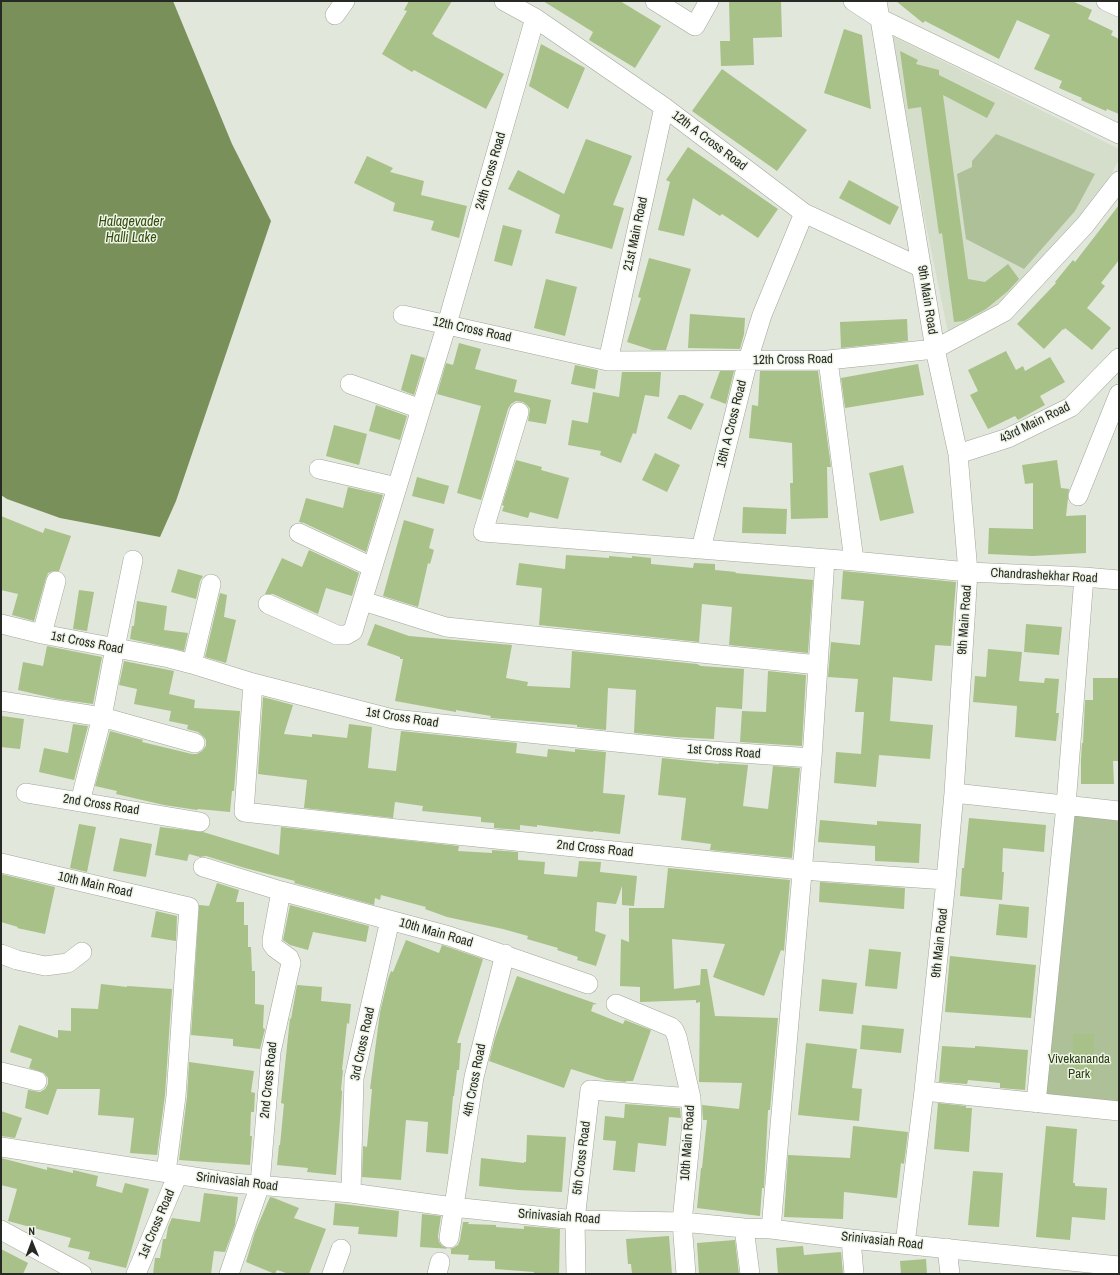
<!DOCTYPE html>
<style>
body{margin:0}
#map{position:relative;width:1120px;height:1275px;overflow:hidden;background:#e1e7da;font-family:"Archivo Narrow",sans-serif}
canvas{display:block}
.frame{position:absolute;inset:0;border:2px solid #272924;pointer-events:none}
.north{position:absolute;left:12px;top:1223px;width:40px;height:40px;-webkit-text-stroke:3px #eef5e7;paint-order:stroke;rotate:359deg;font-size:11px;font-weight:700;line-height:16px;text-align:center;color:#272924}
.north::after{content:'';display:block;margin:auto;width:14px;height:18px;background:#272924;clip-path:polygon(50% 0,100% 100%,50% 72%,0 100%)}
</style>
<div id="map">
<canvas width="1120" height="1275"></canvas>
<div class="frame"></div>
<div class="north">N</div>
</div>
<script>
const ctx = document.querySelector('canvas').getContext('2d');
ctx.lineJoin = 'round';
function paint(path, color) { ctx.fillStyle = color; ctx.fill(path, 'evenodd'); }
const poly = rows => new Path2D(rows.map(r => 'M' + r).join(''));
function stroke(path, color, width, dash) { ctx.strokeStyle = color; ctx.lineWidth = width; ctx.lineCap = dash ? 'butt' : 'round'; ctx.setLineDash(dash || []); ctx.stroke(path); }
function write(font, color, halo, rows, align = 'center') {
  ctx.font = font + ' "Archivo Narrow",sans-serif'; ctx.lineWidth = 3; ctx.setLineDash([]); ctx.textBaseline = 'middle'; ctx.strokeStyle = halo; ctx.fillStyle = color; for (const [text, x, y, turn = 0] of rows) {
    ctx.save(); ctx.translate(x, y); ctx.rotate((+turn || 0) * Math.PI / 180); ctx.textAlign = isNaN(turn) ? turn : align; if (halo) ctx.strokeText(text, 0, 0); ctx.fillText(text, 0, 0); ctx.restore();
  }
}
const built = poly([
 [892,36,1119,149,1119,160,1098,197,1023,282,975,323,948,332,924,215]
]);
const green = poly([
 [996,134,1095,174,1075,211,1024,269,966,239,957,174,972,167,972,161],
 [1065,811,1119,816,1119,1111,1036,1103]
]);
const water = poly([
 [1,1,173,1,232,144,271,221,176,501,160,537,60,518,7,499,1,495]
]);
const building = poly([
 [409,1,452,1,432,34,434,35,434,36,504,74,486,109,414,70,412,72,382,54,407,11,404,10],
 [543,1,620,1,661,26,635,68,589,40,593,32],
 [729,1,781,1,782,37,753,38,754,65,721,66,720,41,730,41],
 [896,1,1072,1,1092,10,1088,19,1113,31,1111,35,1119,39,1119,114,1107,109,1106,111,1081,100,1082,98,1059,88,1062,81,1034,69,1050,35,1017,20,999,59,925,21,923,23],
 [844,29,862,35,871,109,824,93],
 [541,44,585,68,568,109,529,86],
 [900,51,918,60,916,64,939,70,939,75,995,103,987,118,943,95,968,279,985,282,1008,264,1019,279,1008,291,986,309,964,321,954,322,942,233,939,234,921,107,908,109],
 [722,69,807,130,777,171,692,111],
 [586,139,632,156,613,205,624,208,612,249,555,233,560,215,508,189,518,170,564,194],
 [688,147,778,209,758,238,722,214,720,216,693,198,684,236,658,230,670,182,666,180],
 [367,156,393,168,390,172,424,181,421,195,467,206,459,238,431,230,434,221,393,211,395,203,354,183],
 [849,180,899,207,890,225,839,198],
 [1119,205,1119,260,1101,283,1105,286,1087,308,1111,328,1092,350,1065,328,1064,330,1063,329,1044,349,1017,324,1056,283,1055,282,1073,260,1075,262],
 [503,225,522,230,512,266,494,261],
 [649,258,691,269,666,350,652,350,627,342,641,298,638,297],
 [546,279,577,287,565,336,534,328],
 [690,314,745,318,744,334,740,349,688,348],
 [907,319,908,341,841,348,840,322],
 [459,343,481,349,475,369,517,380,514,392,551,400,546,424,528,421,530,409,527,405,523,402,516,401,511,404,508,409,481,500,457,493,481,406,437,394,446,363,453,365],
 [1006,351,1016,370,1023,366,1025,371,1050,357,1065,382,1040,396,1045,405,1018,420,1015,416,988,429,970,395,978,391,968,370],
 [411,354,425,358,414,395,401,390],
 [918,364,924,395,845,408,841,378],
 [575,365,598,370,595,389,571,384],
 [720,371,734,371,726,404,710,398],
 [760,371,818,371,831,467,827,467,828,518,791,519,790,483,793,483,792,443,749,438,752,405,758,406],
 [622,372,661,372,659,397,645,395,636,434,633,433,621,463,600,455,601,451,568,445,572,420,588,423,593,392,619,397],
 [679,395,684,395,704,404,691,430,667,418],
 [376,405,407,416,400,440,369,431],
 [334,425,367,434,359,465,326,456],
 [655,453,680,465,667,492,642,480],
 [516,460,542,467,541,470,569,478,558,519,530,512,528,518,502,511,504,506,502,505],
 [1057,460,1061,488,1069,489,1066,516,1086,515,1086,553,1033,556,988,554,989,528,1033,529,1033,483,1025,484,1022,465],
 [903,465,914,513,880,521,869,473],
 [417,477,449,486,444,504,412,496],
 [348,487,383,495,366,552,304,523,299,522,306,498,343,508],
 [743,507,787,509,786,534,742,533],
 [1,516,43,533,45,528,71,536,59,571,53,571,48,573,46,578,34,621,12,615,18,594,1,590],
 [404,520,434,529,429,548,434,550,430,564,428,563,418,607,383,596],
 [309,550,359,573,352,596,326,588,318,614,273,594,265,594,282,558,302,567],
 [566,555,609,558,609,556,632,558,632,556,651,558,651,564,693,568,694,563,715,564,715,570,736,572,735,573,813,580,808,653,729,645,732,607,702,604,699,642,539,625,542,588,516,585,519,563,565,569],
 [178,569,203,576,200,581,196,599,171,592],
 [843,571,956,582,951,646,935,645,932,681,893,677,890,721,933,725,930,759,879,755,876,787,834,783,836,752,861,754,864,712,855,712,858,679,828,677,831,642,860,645,864,601,841,599],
 [79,590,94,592,87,631,73,629],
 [220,593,227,595,224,617,236,620,226,663,205,657],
 [137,601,167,606,164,630,188,633,184,651,130,639,132,626,134,626],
 [375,624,409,636,512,645,506,678,528,682,527,686,570,688,572,651,697,664,701,666,744,669,742,709,716,707,714,739,675,737,634,733,636,690,608,688,606,730,577,727,577,725,490,718,491,716,456,710,456,712,395,701,403,659,400,659,400,657,367,645],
 [1026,624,1062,627,1059,655,1024,652],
 [47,646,102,657,93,704,57,699,18,690,23,662,43,666],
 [988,649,1022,652,1019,681,1044,683,1045,678,1059,679,1056,713,1059,713,1056,741,1015,737,1017,706,973,702,975,676,986,677],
 [124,661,174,671,169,694,195,700,194,708,240,711,234,791,232,791,230,812,198,809,197,810,164,805,116,794,117,791,95,786,110,731,143,740,142,742,192,754,197,754,202,751,206,746,206,740,203,736,198,732,187,729,188,725,169,721,171,711,134,704,137,689,119,685],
 [768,671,806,675,802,746,740,742,742,711,766,712],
 [1093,678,1118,678,1119,761,1113,761,1114,784,1081,784,1081,760,1082,743,1083,743,1085,700,1093,700],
 [263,697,293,705,284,734,312,737,312,734,347,738,349,724,372,727,368,768,396,771,401,731,517,743,516,753,547,757,548,749,575,752,575,749,606,752,603,793,625,795,620,834,593,831,593,832,537,825,537,827,520,825,520,830,494,828,494,823,481,822,481,817,422,811,423,806,395,802,393,818,304,808,307,780,258,774],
 [2,716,24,719,20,749,1,747],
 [73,724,88,726,74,780,39,772,44,748,68,753],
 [662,758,719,764,719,763,748,765,743,806,768,809,773,766,800,768,792,858,710,850,711,844,681,840,686,798,658,795],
 [969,818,1046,825,1044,852,1003,848,1002,872,1004,872,1002,900,960,896,962,868,964,868],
 [820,820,877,825,877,821,921,824,919,863,875,861,875,846,818,842],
 [79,824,96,827,87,872,70,868],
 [160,827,203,832,279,855,281,827,459,846,458,851,492,853,492,850,518,852,518,860,545,862,544,874,577,877,579,861,601,862,600,872,637,876,634,906,622,905,622,886,616,904,597,902,595,931,606,935,596,966,577,960,578,957,557,950,558,948,527,939,528,936,503,929,447,917,425,909,426,907,381,895,380,900,375,898,374,905,294,883,295,881,245,868,206,856,200,857,189,854,187,861,155,855],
 [120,838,152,844,146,877,113,871],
 [668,868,790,880,784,951,781,950,764,996,713,977,725,944,672,939,674,989,700,985,701,969,707,969,715,1016,778,1018,770,1110,768,1110,764,1188,762,1188,760,1216,697,1208,701,1168,702,1168,707,1120,703,1120,702,1105,739,1109,742,1083,699,1082,700,1002,696,1003,696,1000,640,1002,640,987,620,986,621,939,629,942,629,908,664,908],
 [1,874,55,887,45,934,17,928,18,927,1,922],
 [820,882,905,888,904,909,819,902],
 [217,883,239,890,236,902,244,902,244,925,248,925,248,947,251,947,252,971,255,971,255,1004,264,1005,263,1028,265,1029,260,1049,233,1046,233,1039,191,1035,199,905,209,906],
 [999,904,1029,907,1027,938,996,935],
 [290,905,369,926,366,942,313,932,308,950,290,945,283,940],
 [156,911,177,916,176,941,151,937],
 [406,940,439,953,442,945,483,959,457,1043,461,1043,459,1070,457,1070,454,1096,453,1096,448,1154,426,1152,428,1122,406,1120,401,1180,362,1177,363,1146,367,1147,372,1089,370,1089,380,1012,388,979,391,971,393,972],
 [869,949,901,952,897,989,865,986],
 [950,956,1036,965,1031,1018,945,1012],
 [517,976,597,1004,591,1005,593,1005,591,1011,623,1024,625,1020,651,1030,633,1081,626,1081,626,1082,606,1080,571,1069,564,1088,489,1061,495,1038],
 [822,979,857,983,853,1014,819,1011],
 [101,984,127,987,127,986,172,989,165,1095,157,1155,130,1153,134,1118,98,1115,100,1089,57,1089,48,1115,25,1108,28,1090,40,1092,45,1089,48,1084,48,1078,44,1073,29,1068,32,1059,10,1052,19,1025,58,1038,58,1030,71,1031,71,1008,98,1009],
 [297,985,322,987,321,1001,351,1004,349,1024,347,1023,342,1070,343,1070,341,1090,342,1091,342,1093,336,1175,307,1172,308,1168,277,1165,279,1145,280,1145,284,1104,281,1103,290,1018,291,1019],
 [862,1025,904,1029,901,1053,860,1049],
 [1073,1034,1094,1034,1094,1079,1073,1079],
 [806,1043,857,1049,852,1088,862,1089,859,1121,798,1115],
 [942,1046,975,1048,975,1046,1028,1050,1025,1090,1000,1088,1000,1083,968,1080,967,1084,939,1082],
 [189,1062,254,1071,251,1092,255,1093,254,1112,251,1112,250,1136,252,1136,250,1165,179,1160,187,1097],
 [938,1103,966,1106,966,1108,972,1108,969,1152,934,1149],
 [625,1104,680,1108,681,1118,669,1117,666,1146,638,1143,635,1172,613,1170,616,1141,603,1140,605,1116,624,1118],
 [1,1111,22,1118,15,1138,1,1136],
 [853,1126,908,1132,904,1164,901,1163,897,1198,844,1192,843,1219,784,1217,788,1155,850,1158],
 [1046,1126,1077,1129,1073,1183,1075,1183,1075,1186,1107,1188,1105,1220,1072,1217,1070,1240,1036,1237],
 [527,1135,566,1137,562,1192,518,1190,479,1186,481,1158,524,1163,524,1162,526,1162],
 [1,1158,47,1170,47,1167,73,1173,73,1170,98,1176,96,1186,122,1193,125,1183,149,1189,126,1268,88,1259,90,1252,68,1247,71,1238,8,1221,17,1189,1,1185],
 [973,1171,1003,1173,999,1227,968,1225],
 [204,1193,238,1197,235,1225,225,1252,214,1251,211,1274,153,1274,155,1258,160,1258,163,1239,166,1239,168,1227,172,1218,200,1222],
 [270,1197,274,1198,299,1208,294,1218,326,1229,309,1274,289,1274,277,1270,275,1274,246,1262,255,1232],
 [335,1203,399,1211,397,1237,358,1234,359,1227,333,1225],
 [422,1214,441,1216,438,1236,439,1242,442,1246,448,1249,453,1248,458,1245,460,1240,463,1222,469,1222,468,1224,496,1225,496,1227,524,1229,524,1226,560,1229,559,1274,534,1274,534,1272,495,1269,495,1261,468,1260,469,1255,451,1254,451,1249,420,1247],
 [669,1236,672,1274,632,1274,631,1264,628,1264,626,1239],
 [735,1240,739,1274,699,1274,697,1243],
 [803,1246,804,1255,841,1252,843,1274,778,1274,776,1248],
 [1,1249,28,1263,23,1274,1,1274],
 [926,1259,927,1274,901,1274,900,1261]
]);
const minor = poly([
 [504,1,535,18,664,107,804,213,922,268],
 [655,1,695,26,709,1],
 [853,1,879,18,1119,134],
 [877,1,935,349,958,454,968,572,954,793,946,880,924,1091,905,1244],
 [1106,1,1119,7],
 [335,15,345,1],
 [403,315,608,361,828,360,935,349,1004,312,1085,225,1119,181],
 [828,360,854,561],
 [608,361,664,107],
 [350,384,421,409],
 [519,412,483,532,854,561,968,572,1084,577,1119,580],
 [958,454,1008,438,1071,407,1119,358],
 [319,469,397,487],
 [1078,496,1119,394],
 [299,533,372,567],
 [701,549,748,360,762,315,804,213],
 [363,601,446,627,818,665],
 [268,604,337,635,346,635,353,631,447,324,535,18],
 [1,624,42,634,169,658,192,664,253,683,393,719,683,749,812,758],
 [42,634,56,581],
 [192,664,211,584],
 [253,683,244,812,397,829,801,870,946,880],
 [1,701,102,717,195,743],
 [26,793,200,822],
 [954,793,1119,811],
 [80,802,102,717,115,648,133,560],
 [1,863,189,907,176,1096,166,1172],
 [203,867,281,891,449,936,588,984],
 [1,954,17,960,45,966,68,963,82,952],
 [616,1004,671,1027,674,1030,677,1037,691,1098,692,1122,682,1222,686,1274],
 [1,1072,37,1081],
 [924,1091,1119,1111],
 [1036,1103,1066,805,1084,577],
 [1,1147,233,1183,351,1193,453,1207,575,1220,682,1222,744,1228,771,1229,851,1239,1119,1266],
 [351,1193,354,1078,390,920],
 [744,1228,750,1274],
 [771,1229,812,758,825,559],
 [1,1230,82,1274],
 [449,1238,474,1077,505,954],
 [851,1239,854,1274],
 [947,1248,950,1274],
 [136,1274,178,1174],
 [229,1274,260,1185,271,1052,291,963,289,958,275,948,272,944,272,940,281,891],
 [332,1274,341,1249],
 [437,1274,440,1262],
 [576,1274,575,1220,590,1090,691,1098]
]);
const streetNames = [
 ["12th A Cross Road",709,141,37],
 ["24th Cross Road",491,171,-74],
 ["21st Main Road",636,234,-78],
 ["9th Main Road",927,300,81],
 ["12th Cross Road",472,330,12],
 ["12th Cross Road",793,360,-1],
 ["43rd Main Road",1035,423,-26],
 ["16th A Cross Road",732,424,-76],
 ["Chandrashekhar Road",1044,576,3],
 ["9th Main Road",965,620,-86],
 ["1st Cross Road",87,643,11],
 ["1st Cross Road",402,718,9],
 ["1st Cross Road",724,752,4],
 ["2nd Cross Road",101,805,9],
 ["2nd Cross Road",595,849,6],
 ["10th Main Road",95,885,13],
 ["10th Main Road",436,933,16],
 ["9th Main Road",940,943,-84],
 ["3rd Cross Road",363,1044,-78],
 ["2nd Cross Road",269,1080,-84],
 ["4th Cross Road",475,1080,-79],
 ["10th Main Road",688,1143,-86],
 ["5th Cross Road",582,1158,-83],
 ["Srinivasiah Road",237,1182,7],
 ["Srinivasiah Road",559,1217,4],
 ["1st Cross Road",157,1224,-67],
 ["Srinivasiah Road",882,1241,6]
];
const parkNames = [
 ["Vivekananda",1079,1060],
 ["Park",1079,1075]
];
const waterNames = [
 ["Halagevader",131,222],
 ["Halli Lake",131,238]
];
paint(built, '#d4deca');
paint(green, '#aec098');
paint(water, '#79905a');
paint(building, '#a8c188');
stroke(minor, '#a0a699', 20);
stroke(minor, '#fff', 19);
write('13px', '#272924', '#eef5e7', streetNames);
write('13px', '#2a3a11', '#eef5e7', parkNames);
write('italic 14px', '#354b0e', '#eef5e7', waterNames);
</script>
